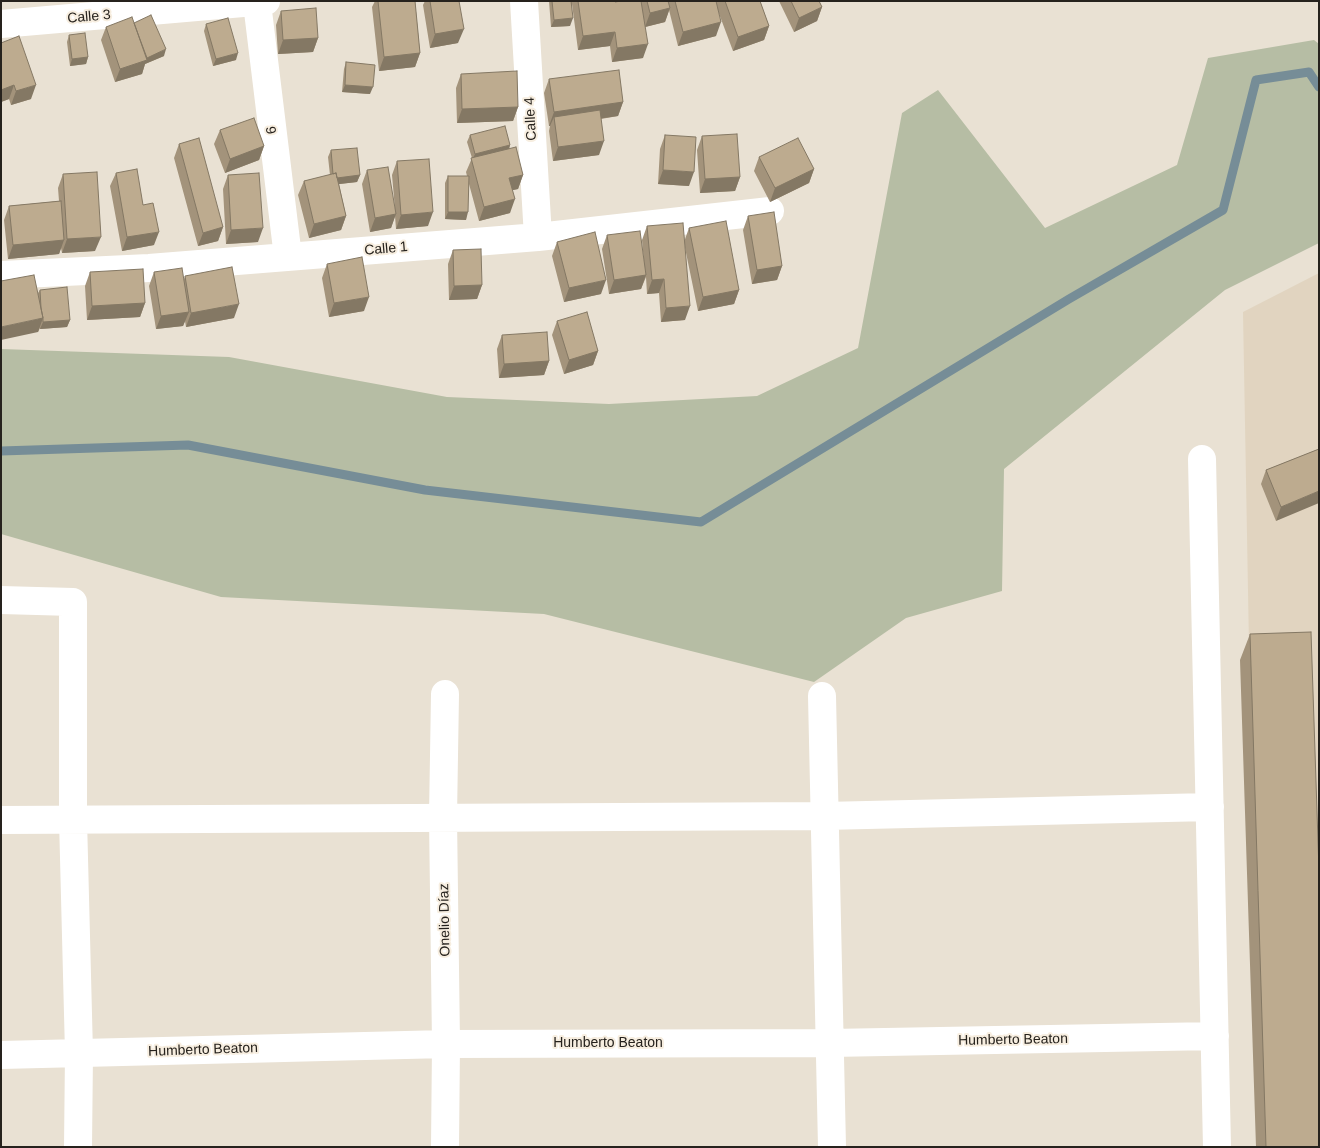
<!DOCTYPE html>
<meta charset="utf-8">
<style>
body{margin:0}
#map{position:relative;width:1320px;height:1148px;overflow:hidden;background:#e9e1d3;font-family:Helvetica,sans-serif}
canvas{display:block}
.frame{position:absolute;inset:0;border:2px solid #26221d;pointer-events:none}
</style>
<div id="map">
<canvas width="1320" height="1148"></canvas>
<div class="frame"></div>
</div>
<script>
const ctx = document.querySelector('canvas').getContext('2d');
ctx.lineJoin = 'round';
function paint(path, color) { ctx.fillStyle = color; ctx.fill(path, 'evenodd'); }
const poly = rows => new Path2D(rows.map(r => 'M' + r).join(''));
function stroke(path, color, width, dash) { ctx.strokeStyle = color; ctx.lineWidth = width; ctx.lineCap = dash ? 'butt' : 'round'; ctx.setLineDash(dash || []); ctx.stroke(path); }
function write(font, color, halo, rows, align = 'center') {
  ctx.font = font + ' Helvetica,sans-serif'; ctx.lineWidth = 4; ctx.setLineDash([]); ctx.textBaseline = 'middle'; ctx.strokeStyle = halo; ctx.fillStyle = color; for (const [text, x, y, turn = 0] of rows) {
    ctx.save(); ctx.translate(x, y); ctx.rotate((+turn || 0) * Math.PI / 180); ctx.textAlign = isNaN(turn) ? turn : align; if (halo) ctx.strokeText(text, 0, 0); ctx.fillText(text, 0, 0); ctx.restore();
  }
}
const built = poly([
 [1319,273,1319,1147,1258,1147,1243,312]
]);
const green = poly([
 [1314,40,1319,44,1319,243,1225,290,1004,469,1002,591,906,618,814,682,544,614,221,597,1,534,1,349,229,357,447,397,609,404,757,396,858,348,902,113,938,90,1045,228,1177,165,1208,58]
]);
const stream = poly([
 [1,451,188,445,425,490,701,522,1069,299,1223,210,1256,80,1309,72,1319,87]
]);
const minor = poly([
 [524,1,538,237],
 [257,3,288,257],
 [1,24,266,1],
 [1,275,149,268,538,237,770,211],
 [1202,459,1217,1147],
 [1,600,73,602,73,819,79,1053,78,1147],
 [822,696,832,1147],
 [1,820,824,816,1210,807],
 [1,1055,446,1044,830,1043,1215,1036],
 [445,1147,446,1044,443,817,445,694]
]);
const wall = poly([
 [375,1,415,1,420,53,415,67,379,71,372,7],
 [425,1,459,1,458,43,430,48,423,5],
 [549,1,615,1,615,2,621,1,760,1,769,26,764,40,733,51,718,11,716,36,678,46,669,10,665,22,645,27,643,58,612,62,610,46,578,50,572,4,570,26,551,27],
 [779,1,819,1,822,7,817,21,794,32],
 [281,11,318,38,313,52,278,54,276,25],
 [134,23,164,56,145,64,142,74,115,82,101,40,106,27],
 [206,24,236,60,213,66,204,31],
 [69,35,88,57,86,64,70,66,67,42],
 [1,43,31,99,11,105,9,99,1,102],
 [346,62,370,94,342,92,344,69],
 [461,74,518,107,513,121,457,123,456,88],
 [549,79,623,102,618,116,601,119,599,155,553,161,549,131,550,126,549,126,544,93],
 [220,130,264,146,259,160,225,173,214,144],
 [470,135,510,145,509,149,523,175,518,189,512,190,510,213,479,221,469,184,466,220,445,219,445,183,448,176,467,176,466,172,472,158,467,142],
 [665,135,689,186,658,184,660,149],
 [702,136,740,177,735,191,700,193,697,150],
 [179,144,223,227,218,241,198,246,174,158],
 [331,150,360,175,357,182,339,184,346,216,341,230,309,238,298,195,304,181,330,175,328,157],
 [759,157,814,169,809,183,770,202,754,171],
 [397,161,428,226,396,229,395,216,391,228,370,232,362,184,367,170,395,209,392,175],
 [116,173,143,205,154,245,122,251,110,186],
 [63,174,95,251,62,253,61,248,59,254,8,259,4,220,9,206,59,201,58,188],
 [228,175,258,242,226,244,223,189],
 [748,216,782,266,777,280,752,284,743,230],
 [647,226,684,242,689,228,739,290,734,304,698,311,684,243,685,320,661,322,659,293,647,294,646,277,641,289,609,294,602,249,607,235,644,262,642,240],
 [557,242,601,294,564,302,552,256],
 [453,250,482,285,477,299,449,300,448,264],
 [327,264,364,311,329,317,322,278],
 [90,272,145,303,140,317,87,320,85,286],
 [154,272,184,279,185,276,234,318,186,327,185,321,183,326,156,329,149,286],
 [40,290,70,320,67,327,40,329,40,328,38,332,38,293],
 [557,321,598,351,593,365,564,374,552,335],
 [502,335,549,361,544,375,499,378,497,349],
 [1319,449,1276,521,1261,484,1266,470],
 [1250,634,1319,1147,1256,1147,1240,660]
]);
const shadedWall = poly([
 [822,7,817,21,794,32,799,18],
 [670,8,665,22,645,27,650,13],
 [573,18,570,26,551,27,554,20],
 [721,22,716,36,678,46,683,32],
 [769,26,764,40,733,51,738,37],
 [464,29,458,43,430,48,435,34],
 [615,32,610,46,578,50,583,36],
 [318,38,313,52,278,54,283,40],
 [648,44,643,58,612,62,617,48],
 [166,49,164,56,145,64,142,74,115,82,120,69,147,60,147,58],
 [238,53,236,60,213,66,216,59],
 [420,53,415,67,379,71,384,57],
 [88,57,86,64,70,66,72,59],
 [14,85,9,99,1,102,1,90],
 [36,85,31,99,11,105,16,91],
 [345,85,373,87,370,94,342,92],
 [623,102,618,116,555,125,554,117,550,126,549,126,554,112],
 [518,107,513,121,457,123,462,109],
 [604,141,599,155,553,161,558,147],
 [510,145,508,152,472,161,475,154],
 [264,146,259,160,225,173,230,159],
 [814,169,809,183,770,202,775,188],
 [663,170,694,172,689,186,658,184],
 [360,175,357,182,331,185,334,178],
 [523,175,518,189,504,192,509,178],
 [740,177,735,191,700,193,705,179],
 [515,199,510,213,479,221,484,207],
 [433,212,428,226,396,229,401,215],
 [448,212,468,212,466,220,445,219],
 [396,214,391,228,370,232,375,218],
 [346,216,341,230,309,238,314,224],
 [223,227,218,241,198,246,203,233],
 [263,228,258,242,226,244,231,230],
 [159,232,154,245,122,251,127,237],
 [101,237,95,251,62,253,67,239],
 [64,240,59,254,8,259,13,245],
 [782,266,777,280,752,284,757,270],
 [646,275,641,289,609,294,614,280],
 [664,279,659,293,647,294,652,280],
 [606,280,601,294,564,302,569,288],
 [482,285,477,299,449,300,454,286],
 [739,290,734,304,698,311,703,297],
 [369,297,364,311,329,317,334,303],
 [145,303,140,317,87,320,92,306],
 [239,304,234,318,186,327,191,313],
 [690,306,685,320,661,322,666,308],
 [189,312,183,326,156,329,161,316],
 [43,318,38,332,1,340,1,327],
 [70,320,67,327,40,329,43,322],
 [598,351,593,365,564,374,569,360],
 [549,361,544,375,499,378,504,364],
 [1319,491,1319,503,1276,521,1281,507]
]);
const building = poly([
 [378,1,415,1,420,53,384,57,378,1],
 [430,1,459,1,464,29,435,34,430,1],
 [552,1,571,1,573,18,554,20,552,1],
 [578,1,615,1,615,2,621,1,641,1,648,44,617,48,615,32,583,36,578,1],
 [647,1,668,1,670,8,650,13,647,1],
 [675,1,716,1,721,22,683,32,675,1],
 [725,1,760,1,769,26,738,37,725,1],
 [791,1,819,1,822,7,799,18,791,1],
 [316,8,318,38,283,40,281,11,316,8],
 [151,15,166,49,147,58,141,42,134,23,151,15],
 [132,17,147,60,120,69,106,27,132,17],
 [228,18,238,53,216,59,206,24,228,18],
 [85,33,88,57,72,59,69,35,85,33],
 [19,36,36,85,16,91,14,85,1,90,1,43,19,36],
 [346,62,375,65,373,87,345,85,346,62],
 [619,70,623,102,554,112,549,79,619,70],
 [517,71,518,107,462,109,461,74,517,71],
 [600,110,604,141,558,147,554,117,600,110],
 [254,118,264,146,230,159,220,130,254,118],
 [505,126,510,145,475,154,470,135,505,126],
 [737,134,740,177,705,179,702,136,737,134],
 [665,135,696,137,694,172,663,170,665,135],
 [199,138,223,227,203,233,179,144,199,138],
 [798,138,814,169,775,188,759,157,798,138],
 [516,147,523,175,509,178,515,199,484,207,471,158,516,147],
 [357,148,360,175,337,178,336,173,333,174,331,150,357,148],
 [429,159,433,212,401,215,397,161,429,159],
 [388,167,396,214,375,218,367,170,388,167],
 [137,169,143,205,153,203,159,232,127,237,116,173,137,169],
 [97,172,101,237,67,239,63,174,97,172],
 [259,173,263,228,231,230,228,175,259,173],
 [336,173,346,216,314,224,304,181,336,173],
 [448,176,469,176,468,212,448,212,448,176],
 [61,201,64,240,13,245,9,206,61,201],
 [774,212,782,266,757,270,748,216,774,212],
 [726,221,739,290,703,297,689,228,726,221],
 [683,223,690,306,666,308,664,279,652,280,647,226,683,223],
 [640,231,646,275,614,280,607,235,640,231],
 [595,232,606,280,569,288,557,242,595,232],
 [481,249,482,285,454,286,453,250,481,249],
 [362,257,369,297,334,303,327,264,362,257],
 [232,267,239,304,191,313,185,276,232,267],
 [182,268,189,312,161,316,154,272,182,268],
 [143,269,145,303,92,306,90,272,143,269],
 [34,275,43,318,1,327,1,281,34,275],
 [67,287,70,320,43,322,43,318,41,308,40,290,67,287],
 [587,312,598,351,569,360,557,321,587,312],
 [547,332,549,361,504,364,502,335,547,332],
 [1319,449,1319,491,1281,507,1266,470,1319,449],
 [1311,632,1319,871,1319,1147,1266,1147,1250,634,1311,632]
]);
const streetNames = [
 ["Calle 3",89,17,-5],
 ["Calle 4",531,119,-93],
 ["6",272,130,-97],
 ["Calle 1",386,249,-5],
 ["Onelio Díaz",445,920,-91],
 ["Humberto Beaton",1013,1040,-1],
 ["Humberto Beaton",608,1043],
 ["Humberto Beaton",203,1050,-2]
];
paint(built, '#e1d4c0');
paint(green, '#b6bda4');
stroke(stream, '#768d97', 9);
stroke(minor, '#fff', 28);
paint(wall, '#a3937b');
paint(shadedWall, '#847864');
paint(building, '#bdab8f');
stroke(building, '#847864', 1);
write('14px', '#26221d', '#f7eee0', streetNames);
</script>
